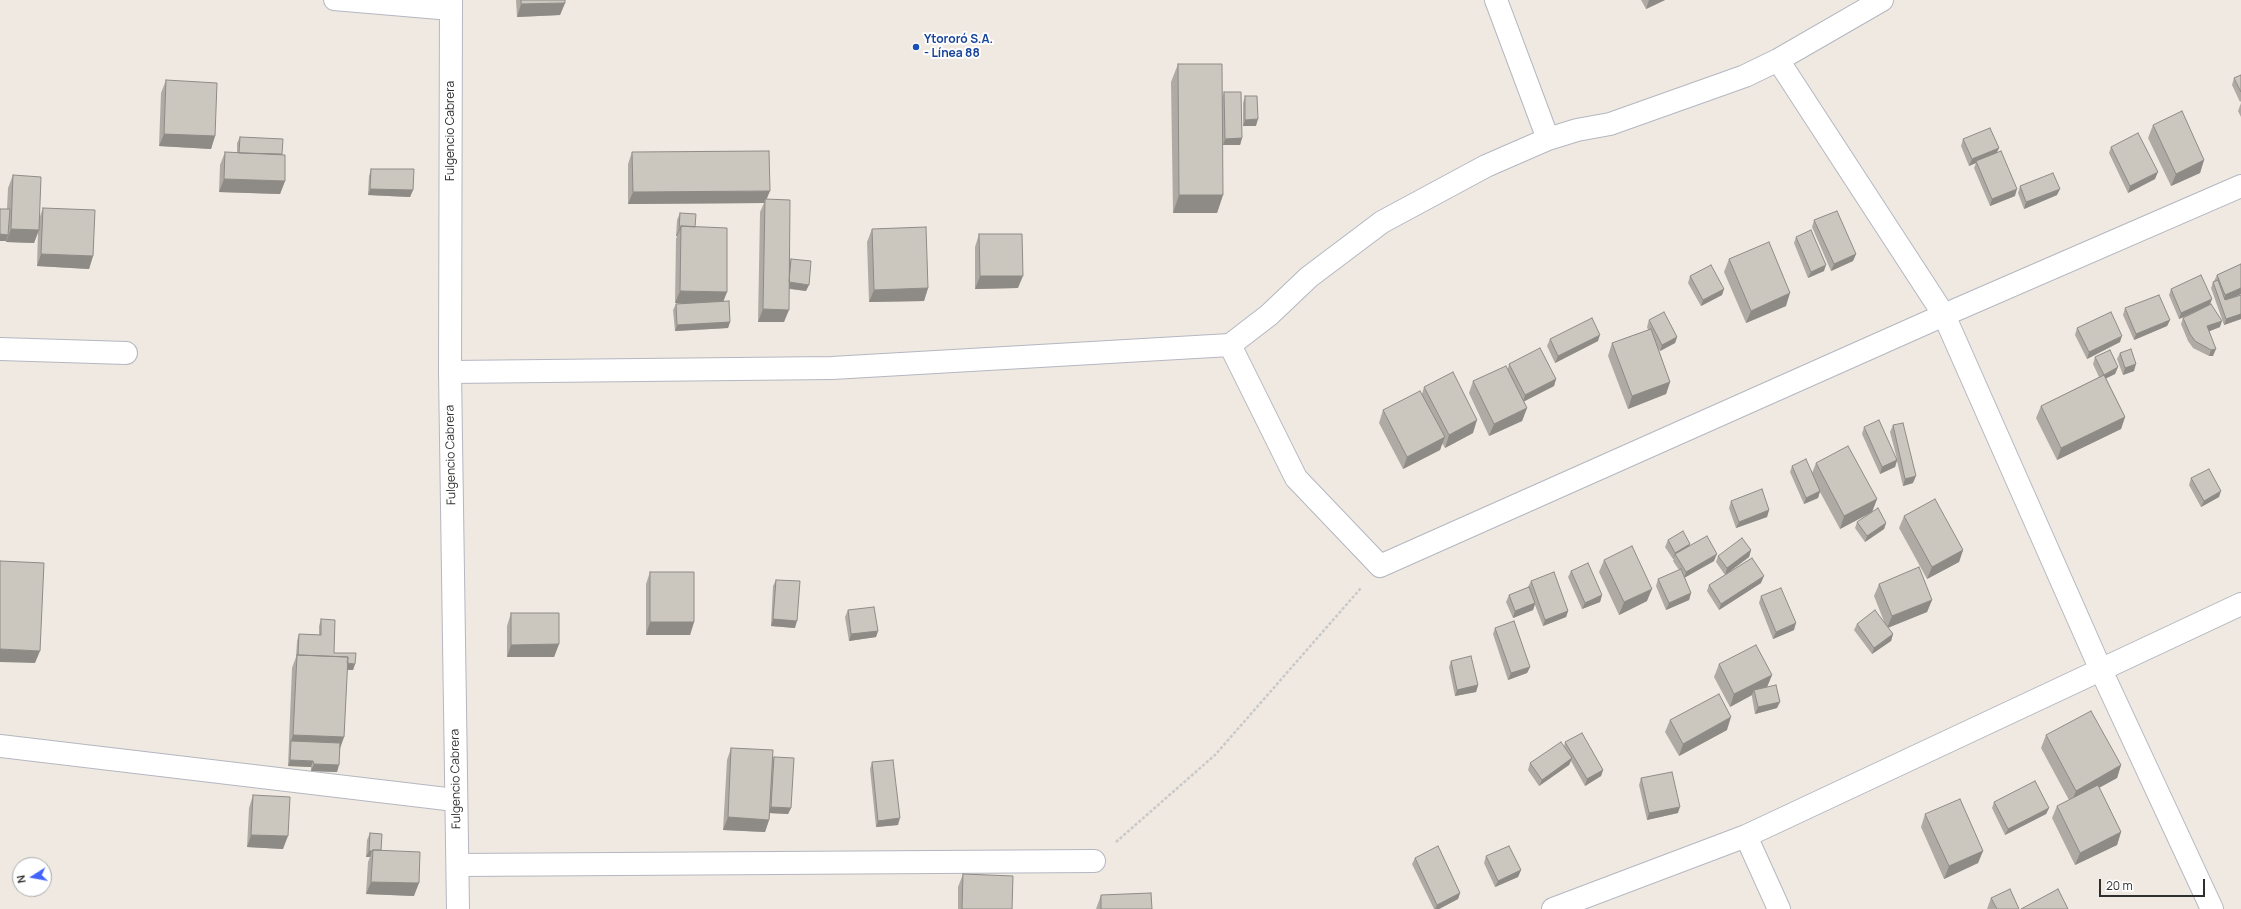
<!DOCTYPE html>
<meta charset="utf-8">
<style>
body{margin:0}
#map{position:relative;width:2241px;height:909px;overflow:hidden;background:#efe9e1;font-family:Manrope,sans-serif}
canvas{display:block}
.north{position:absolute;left:12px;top:857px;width:40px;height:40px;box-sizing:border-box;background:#fff;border:1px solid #ababab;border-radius:50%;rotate:259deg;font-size:11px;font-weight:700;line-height:16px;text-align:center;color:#2e2e2e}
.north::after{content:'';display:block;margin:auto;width:14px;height:18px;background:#4264fb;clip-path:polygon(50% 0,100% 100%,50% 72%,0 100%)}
.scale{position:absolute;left:2099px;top:879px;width:106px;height:18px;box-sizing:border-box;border:2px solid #2e2e2e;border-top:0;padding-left:5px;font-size:12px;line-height:14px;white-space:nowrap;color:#2e2e2e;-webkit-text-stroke:3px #fff;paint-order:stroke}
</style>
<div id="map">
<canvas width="2241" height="909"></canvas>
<div class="north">N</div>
<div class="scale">20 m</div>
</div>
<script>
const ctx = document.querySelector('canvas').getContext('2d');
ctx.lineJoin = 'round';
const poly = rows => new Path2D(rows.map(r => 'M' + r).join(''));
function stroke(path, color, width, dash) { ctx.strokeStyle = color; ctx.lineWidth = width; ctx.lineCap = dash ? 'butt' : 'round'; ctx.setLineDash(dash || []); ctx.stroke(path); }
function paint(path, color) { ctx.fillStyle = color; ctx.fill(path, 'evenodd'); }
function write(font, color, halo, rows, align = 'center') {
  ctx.font = font + ' Manrope,sans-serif'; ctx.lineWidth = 4; ctx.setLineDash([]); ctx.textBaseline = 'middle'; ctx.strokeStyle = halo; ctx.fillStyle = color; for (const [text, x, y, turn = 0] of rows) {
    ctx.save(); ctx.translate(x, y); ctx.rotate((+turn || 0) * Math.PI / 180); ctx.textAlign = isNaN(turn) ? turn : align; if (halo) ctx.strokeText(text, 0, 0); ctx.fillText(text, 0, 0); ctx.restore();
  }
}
const path = poly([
 [1116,842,1215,755,1361,588]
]);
const lane = poly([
 [334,0,451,10]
]);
const street = poly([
 [1778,60,1944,315,2100,668,2212,909],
 [1548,139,1577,130,1610,124,1745,76,1778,60,1882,0],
 [1230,345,1269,315,1309,277,1382,222,1486,166,1548,139,1496,0],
 [0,349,126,353],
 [450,372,832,368,1230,345,1296,478,1380,566,1944,315,2241,186],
 [0,746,455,800],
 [1746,836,1779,909],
 [459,865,1094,861],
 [1553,909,1746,836,2241,604]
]);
const secondary = poly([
 [451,0,450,372,458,909]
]);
const wall = poly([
 [516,0,565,0,565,3,560,15,517,17],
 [1641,0,1665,0,1646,9],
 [1178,64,1223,195,1217,213,1173,213,1171,82],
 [2241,75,2241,101,2240,102,2232,85,2234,78],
 [166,80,215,136,211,149,159,146,161,93],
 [1224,92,1242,138,1240,145,1223,145,1222,99],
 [1245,96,1256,126,1243,126,1243,103],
 [2241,103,2241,117,2238,111],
 [2153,125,2204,160,2200,173,2171,186,2148,138],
 [240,137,282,154,285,181,280,194,219,192,220,165,225,152,237,153,237,143],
 [1963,139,1999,148,1997,152,2015,196,1990,206,1974,168,1976,163,1969,166,1961,146],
 [2111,147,2155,179,2128,193,2109,153],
 [632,152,767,199,789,263,791,259,806,291,789,289,784,322,758,322,760,212,764,203,628,204,628,164],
 [371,169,413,190,410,197,368,195,369,176],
 [13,175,39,219,43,208,93,256,89,269,37,266,38,232,34,243,6,242,6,241,0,241,0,209,7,209,8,188],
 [2020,186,2057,195,2024,209,2018,193],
 [680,213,695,227,727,292,723,301,730,322,728,328,675,331,673,310,676,304,681,304,675,303,676,239,677,236,676,236,677,220],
 [1814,220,1856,254,1853,261,1831,271,1812,227],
 [872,229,928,288,924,301,869,302,867,242],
 [979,234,1018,288,975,289,975,247],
 [1796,237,1824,271,1808,278,1794,243],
 [1729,259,1786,306,1746,323,1724,272],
 [2241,264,2241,294,2231,298,2241,295,2241,319,2224,325,2211,288,2213,282,2214,281,2217,275],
 [1690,276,1724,289,1722,295,1701,306,1688,283],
 [2171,289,2212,299,2210,305,2220,327,2209,331,2213,356,2209,356,2193,348,2188,341,2181,324,2183,318,2194,313,2179,319,2169,295],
 [2125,308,2170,320,2167,326,2134,340,2123,315],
 [1649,320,1677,337,1675,343,1660,351,1658,348,1670,382,1666,394,1628,409,1608,356,1612,343,1648,330,1647,327],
 [2077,328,2120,342,2087,359,2075,335],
 [1550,339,1598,341,1555,363,1547,346],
 [2120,353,2134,371,2123,375,2117,359],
 [2095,357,2118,367,2115,374,2106,378,2125,417,2121,429,2057,460,2036,418,2041,406,2099,377,2093,364],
 [1509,364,1556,379,1554,386,1524,401,1527,408,1522,421,1489,436,1469,393,1473,381,1508,368],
 [1424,387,1473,433,1445,448,1442,443,1440,450,1403,469,1379,423,1383,410,1422,394],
 [1893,425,1913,483,1903,486,1897,461,1895,467,1880,474,1862,434,1864,427,1897,459,1890,432],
 [1816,463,1877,499,1872,512,1840,529,1820,492,1818,498,1804,504,1790,472,1792,466,1812,473],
 [2191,478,2219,497,2201,507,2189,485],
 [1731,501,1769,510,1767,517,1736,528,1729,508],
 [1904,516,1963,550,1959,562,1927,579,1899,528],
 [1857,522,1886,523,1884,529,1865,542,1855,528],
 [1668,540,1689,546,1714,561,1684,578,1691,593,1689,600,1666,610,1656,586,1658,579,1679,570,1673,561,1674,558,1673,559,1665,547],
 [1751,550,1749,557,1725,575,1716,562,1718,556],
 [1604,560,1647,601,1619,615,1599,572],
 [1571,571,1602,595,1600,602,1582,609,1568,577],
 [650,572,694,622,690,635,646,635,646,584],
 [776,580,795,628,771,626,773,586],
 [1531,581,1568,611,1566,617,1543,626,1535,605,1533,610,1513,618,1506,602,1509,595,1528,587],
 [1761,583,1719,610,1707,591,1709,585],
 [1879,584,1932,600,1927,612,1888,628,1893,634,1891,641,1872,654,1854,630,1857,624,1885,624,1874,596],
 [1761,596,1794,630,1773,639,1759,603],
 [848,610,878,631,876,637,849,641,845,617],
 [511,613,559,644,554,657,507,657,507,626],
 [321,619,334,653,355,664,353,670,347,670,344,737,340,749,337,772,311,771,311,767,288,766,292,668,296,657,297,641,299,634,319,635,319,626],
 [1495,628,1530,667,1527,673,1508,680,1493,634],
 [1451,661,1478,685,1476,692,1455,696,1449,667],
 [1719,664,1772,675,1767,687,1777,708,1755,714,1752,697,1752,695,1730,707,1714,677],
 [1670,720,1727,730,1679,756,1665,732],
 [2046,735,2121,765,2117,778,2099,788,2121,832,2117,845,2075,865,2052,818,2057,806,2069,800,2041,748],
 [1565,742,1603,770,1601,776,1585,786,1571,761,1569,765,1539,786,1528,770,1530,763,1564,747],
 [731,748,772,761,774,757,791,808,788,814,770,813,769,820,765,832,723,830,727,760],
 [872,762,898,825,876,827,870,769],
 [1641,778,1678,813,1647,820,1639,785],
 [253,795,283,849,247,847,249,808],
 [1994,802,2049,808,2046,814,2005,835,1992,808],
 [1925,814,1983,851,1978,863,1944,879,1921,827],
 [370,833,381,850,414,896,366,894,368,862,370,857,366,857,367,840],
 [1486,856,1521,870,1518,877,1495,887,1484,863],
 [1415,858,1460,893,1458,899,1439,909,1434,909,1412,864],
 [963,874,1012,909,958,909,958,887],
 [1101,895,1152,909,1096,909],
 [1991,898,2019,909,1987,909]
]);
const shadedWall = poly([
 [1649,0,1665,0,1646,9],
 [565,3,560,15,517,17,521,4],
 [1258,119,1256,126,1243,126,1245,120],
 [164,134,215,136,211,149,159,146],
 [1242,138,1240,145,1223,145,1225,139],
 [1999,148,1996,154,1976,161,1976,163,1969,166,1972,159],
 [2204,160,2200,173,2171,186,2176,174],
 [2158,172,2155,179,2128,193,2130,186],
 [224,179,285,181,280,194,219,192],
 [370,189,413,190,410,197,368,195],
 [2017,189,2015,196,1990,206,1992,199],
 [2060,189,2057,195,2024,209,2026,202],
 [770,191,765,203,765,199,764,203,628,204,633,192],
 [1179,195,1223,195,1217,213,1173,213],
 [11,229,39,230,34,243,6,242],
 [679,230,680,230,677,236,676,236],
 [0,234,8,235,6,241,0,241],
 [41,254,93,256,89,269,37,266],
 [1856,254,1853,261,1831,271,1834,264],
 [1826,265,1824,271,1808,278,1811,272],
 [980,276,1023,276,1018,288,975,289],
 [789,282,809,285,806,291,786,288],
 [928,288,924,301,869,302,874,290],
 [2241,288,2241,294,2223,302,2225,295],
 [1724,289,1722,295,1701,306,1703,300],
 [680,291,727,292,722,305,675,303],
 [1790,293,1786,306,1746,323,1751,311],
 [2212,299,2209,305,2179,319,2181,313],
 [763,309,789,310,784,322,758,322],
 [2241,314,2241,319,2224,325,2226,319],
 [2170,320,2167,326,2134,340,2136,334],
 [2222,321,2220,327,2205,333,2207,326],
 [730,322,728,328,675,331,677,325],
 [1600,335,1598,341,1555,363,1558,356],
 [2122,336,2120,342,2087,359,2089,352],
 [1677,337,1675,343,1660,351,1662,345],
 [2216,349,2213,356,2209,356,2211,350],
 [2136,364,2134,371,2123,375,2125,368],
 [2118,367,2115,374,2101,381,2104,375],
 [1556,379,1554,386,1523,402,1525,395],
 [1670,382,1666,394,1628,409,1632,396],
 [1527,408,1522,421,1489,436,1494,424],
 [2125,417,2121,429,2057,460,2061,448],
 [1477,420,1473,433,1445,448,1449,435],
 [1445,437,1440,450,1403,469,1407,457],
 [1897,460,1895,467,1880,474,1882,467],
 [1916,476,1913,483,1903,486,1905,479],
 [1820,491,1818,498,1804,504,1806,498],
 [2221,491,2219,497,2201,507,2204,501],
 [1877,499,1872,512,1840,529,1844,516],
 [1769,510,1767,517,1736,528,1739,522],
 [1886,523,1884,529,1865,542,1867,536],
 [1690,544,1688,550,1675,554,1674,558,1673,559,1675,553],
 [1751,550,1749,557,1725,575,1727,568],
 [1963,550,1959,562,1927,579,1932,567],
 [1717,554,1714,561,1684,578,1686,572],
 [1764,576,1761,583,1719,610,1721,604],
 [1652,589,1647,601,1619,615,1624,602],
 [1691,593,1689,600,1666,610,1669,603],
 [1602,595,1600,602,1582,609,1585,603],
 [1932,600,1927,612,1887,628,1892,616],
 [1535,603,1533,610,1513,618,1515,611],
 [1568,611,1566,617,1543,626,1545,620],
 [773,619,797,621,795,628,771,626],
 [650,622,694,622,690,635,646,635],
 [1796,623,1794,630,1773,639,1776,632],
 [878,631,876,637,849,641,851,634],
 [1893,634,1891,641,1872,654,1874,648],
 [559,644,554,657,507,657,511,645],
 [0,649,40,651,35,663,0,662],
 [298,661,355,664,353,670,296,668],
 [1530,667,1527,673,1508,680,1511,673],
 [1772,675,1767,687,1754,690,1752,695,1730,707,1734,694],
 [1478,685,1476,692,1455,696,1457,690],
 [1780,702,1777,708,1755,714,1758,707],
 [1731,717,1727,730,1679,756,1683,744],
 [293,735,344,737,339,750,291,741],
 [1572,758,1569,765,1539,786,1542,780],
 [290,760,313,761,311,767,288,766],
 [314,764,339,765,337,772,311,771],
 [2121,765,2117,778,2071,803,2076,791],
 [1603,770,1601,776,1585,786,1587,779],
 [771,807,791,808,788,814,768,813],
 [1680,807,1678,813,1647,820,1649,813],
 [2049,808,2046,814,2005,835,2008,829],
 [728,817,769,820,765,832,723,830],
 [900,818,898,825,876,827,878,821],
 [2121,832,2117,845,2075,865,2080,853],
 [251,835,288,836,283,849,247,847],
 [369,851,372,851,370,857,366,857],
 [1983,851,1978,863,1944,879,1949,866],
 [1521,870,1518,877,1495,887,1498,881],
 [371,882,419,883,414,896,366,894],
 [1460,893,1458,899,1439,909,1435,909,1437,905]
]);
const building = poly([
 [521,0,565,0,565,3,521,4,521,0],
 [1178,64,1222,64,1223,195,1179,195,1178,64],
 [2241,75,2241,92,2234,78,2241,75],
 [166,80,217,83,215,136,164,134,166,80],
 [1224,92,1241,92,1242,138,1225,139,1224,92],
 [1245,96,1257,96,1258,119,1245,120,1245,96],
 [2182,111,2204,160,2176,174,2153,125,2182,111],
 [1990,128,1999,148,1972,159,1963,139,1990,128],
 [2138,133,2158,172,2130,186,2111,147,2138,133],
 [240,137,283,139,282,154,239,153,240,137],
 [769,151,770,191,633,192,632,152,769,151],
 [2001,151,2017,189,1992,199,1976,161,2001,151],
 [225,152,285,155,285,181,224,179,225,152],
 [371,169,414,169,413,190,370,189,371,169],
 [2053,173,2060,189,2026,202,2020,186,2053,173],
 [13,175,41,177,39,230,11,229,13,175],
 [765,199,790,200,789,310,763,309,765,199],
 [43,208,95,210,93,256,41,254,43,208],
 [0,209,10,209,8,235,0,234,0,209],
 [1837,211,1856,254,1834,264,1814,220,1837,211],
 [680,213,696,214,695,227,681,226,680,230,679,230,680,213],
 [681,226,727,228,727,292,680,291,681,226],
 [926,227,928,288,874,290,872,229,926,227],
 [1811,230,1826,265,1811,272,1796,237,1811,230],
 [979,234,1022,234,1023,276,980,276,979,234],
 [1769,242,1790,293,1751,311,1729,259,1769,242],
 [791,259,811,261,809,285,789,282,791,259],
 [2241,264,2241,288,2225,295,2217,275,2241,264],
 [1711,265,1724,289,1703,300,1690,276,1711,265],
 [2201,275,2212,299,2181,313,2171,289,2201,275],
 [2218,280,2225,300,2241,295,2241,314,2226,319,2213,282,2218,280],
 [2159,295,2170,320,2136,334,2125,308,2159,295],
 [729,301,730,322,677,325,676,304,729,301],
 [2211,304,2222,321,2207,326,2216,349,2211,350,2195,341,2190,334,2183,318,2211,304],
 [1664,312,1677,337,1662,345,1649,320,1664,312],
 [2111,312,2122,336,2089,352,2077,328,2111,312],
 [1592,318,1600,335,1558,356,1550,339,1592,318],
 [1651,329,1670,382,1632,396,1612,343,1651,329],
 [1540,348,1556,379,1525,395,1509,364,1540,348],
 [2131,349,2136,364,2125,368,2120,353,2131,349],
 [2110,350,2118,367,2104,375,2095,357,2110,350],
 [1506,366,1527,408,1494,424,1473,381,1506,366],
 [1453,372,1477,420,1449,435,1424,387,1453,372],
 [2104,375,2125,417,2061,448,2041,406,2104,375],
 [1420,391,1445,437,1407,457,1383,410,1420,391],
 [1879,420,1897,460,1882,467,1864,427,1879,420],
 [1903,423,1916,476,1905,479,1893,425,1903,423],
 [1848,446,1877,499,1844,516,1816,463,1848,446],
 [1806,459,1820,491,1806,498,1792,466,1806,459],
 [2209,469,2221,491,2204,501,2191,478,2209,469],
 [1762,489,1769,510,1739,522,1731,501,1762,489],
 [1935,499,1963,550,1932,567,1904,516,1935,499],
 [1878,508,1886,523,1867,536,1857,522,1878,508],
 [1683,531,1690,544,1675,553,1668,540,1683,531],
 [1707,536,1717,554,1686,572,1675,554,1707,536],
 [1742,538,1751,550,1727,568,1718,556,1742,538],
 [1632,546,1652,589,1624,602,1604,560,1632,546],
 [1752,558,1764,576,1721,604,1709,585,1752,558],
 [0,561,44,563,40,651,0,649,0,561],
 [1588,563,1602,595,1585,603,1571,571,1588,563],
 [1919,567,1932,600,1892,616,1879,584,1919,567],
 [1681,569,1691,593,1669,603,1658,579,1681,569],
 [650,572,694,572,694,622,650,622,650,572],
 [1554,572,1568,611,1545,620,1531,581,1554,572],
 [776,580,800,581,797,621,773,619,776,580],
 [1529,587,1535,603,1515,611,1509,595,1529,587],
 [1781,588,1796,623,1776,632,1761,596,1781,588],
 [874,607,878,631,851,634,848,610,874,607],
 [1875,610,1893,634,1874,648,1857,624,1875,610],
 [511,613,559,613,559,644,511,645,511,613],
 [321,619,335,620,334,653,356,653,355,664,347,663,348,657,298,655,299,634,321,635,321,619],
 [1514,621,1530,667,1511,673,1495,628,1514,621],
 [1756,645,1772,675,1734,694,1719,664,1756,645],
 [297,655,348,657,344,737,293,735,297,655],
 [1471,656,1478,685,1457,690,1451,661,1471,656],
 [1776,685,1780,702,1758,707,1754,690,1776,685],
 [1719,694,1731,717,1683,744,1670,720,1719,694],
 [2091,711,2121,765,2076,791,2046,735,2091,711],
 [1582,733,1603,770,1587,779,1565,742,1582,733],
 [291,741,340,743,339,765,314,764,313,761,290,760,291,741],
 [1561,742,1572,758,1542,780,1530,763,1561,742],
 [731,748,773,750,769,820,728,817,731,748],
 [774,757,794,758,791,808,771,807,774,757],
 [893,760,900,818,878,821,872,762,893,760],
 [1672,772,1680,807,1649,813,1641,778,1672,772],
 [2035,781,2049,808,2008,829,1994,802,2035,781],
 [2098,785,2121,832,2080,853,2057,806,2098,785],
 [253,795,290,797,288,836,251,835,253,795],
 [1960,799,1983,851,1949,866,1925,814,1960,799],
 [370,833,382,834,381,850,373,850,372,851,369,851,370,833],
 [1438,846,1460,893,1437,905,1415,858,1438,846],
 [1509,846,1521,870,1498,881,1486,856,1509,846],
 [373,850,420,852,419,883,371,882,373,850],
 [963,874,1013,876,1012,909,962,909,963,874],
 [2010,889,2019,909,1997,909,1991,898,2010,889],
 [2058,889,2068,909,2021,909,2058,889],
 [1151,893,1152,909,1101,909,1101,895,1151,893]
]);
const markers = [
 [916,47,4,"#1a4fb4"]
];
const transitNames = [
 ["Ytororó S.A.",924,40],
 ["- Línea 88",924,54]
];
const streetNames = [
 ["Fulgencio Cabrera",451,131,-90],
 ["Fulgencio Cabrera",451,455,-91],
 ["Fulgencio Cabrera",456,779,-91]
];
stroke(lane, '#b4b7c1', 22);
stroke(street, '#b4b7c1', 24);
stroke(secondary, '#b4b7c1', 24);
stroke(path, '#c9c9c9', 2.5, [3, 2]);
stroke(lane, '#fff', 20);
stroke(street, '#fff', 22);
stroke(secondary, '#fff', 22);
paint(wall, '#afaba4');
paint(shadedWall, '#8e8b86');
paint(building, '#cbc7bf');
stroke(building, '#8e8b86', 1);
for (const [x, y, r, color] of markers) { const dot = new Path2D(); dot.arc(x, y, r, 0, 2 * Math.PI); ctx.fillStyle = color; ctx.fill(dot); stroke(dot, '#fff', 1.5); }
write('bold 12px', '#164399', '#fff', transitNames, 'left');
write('12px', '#2e2e2e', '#fff', streetNames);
</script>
